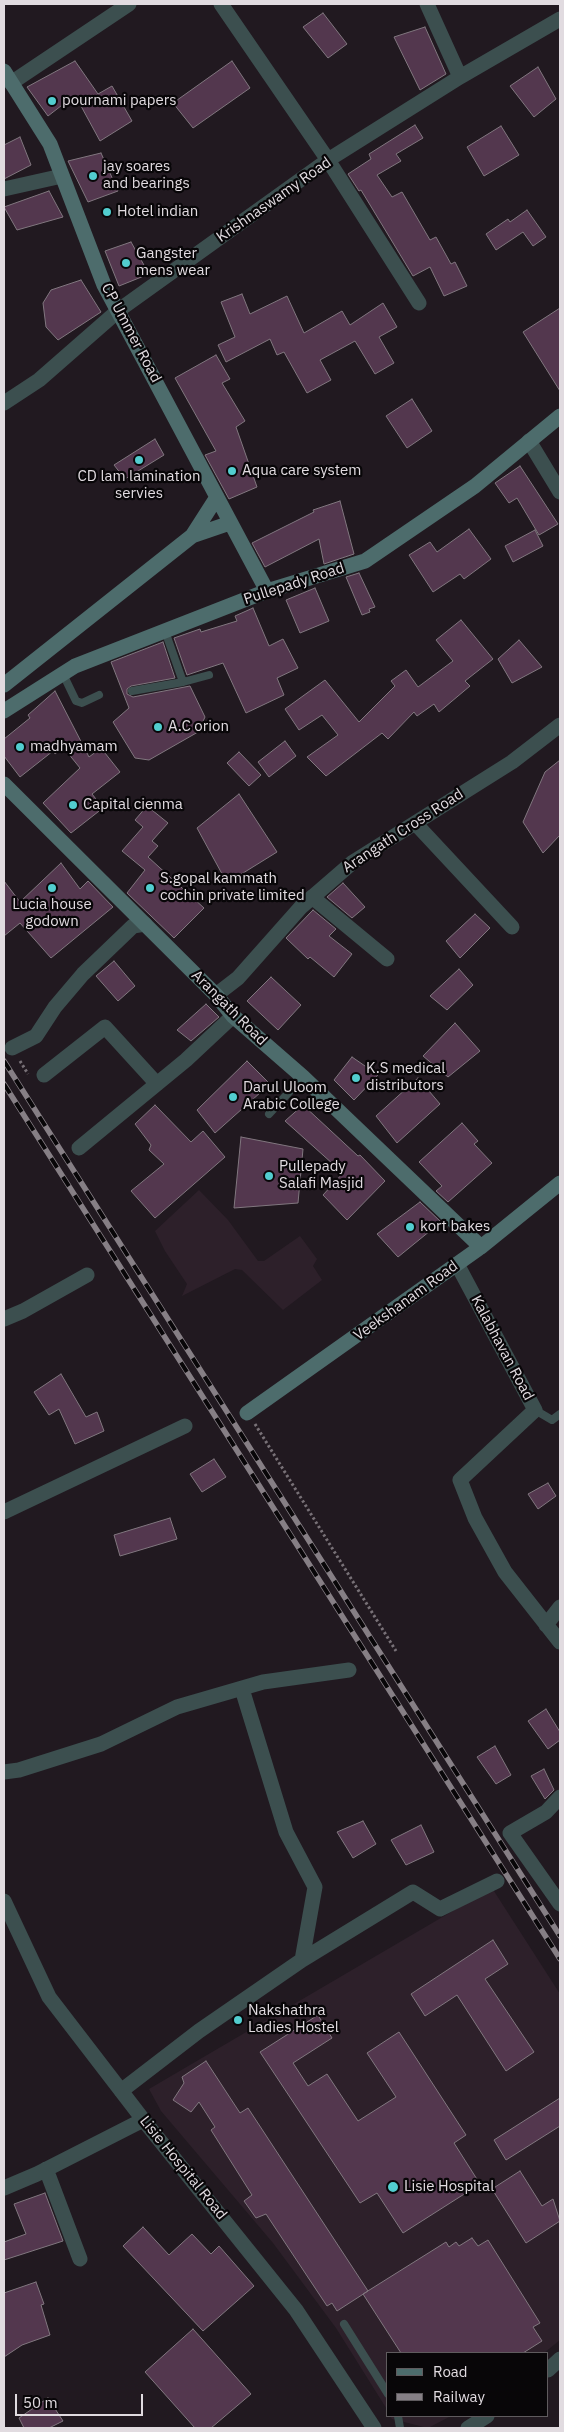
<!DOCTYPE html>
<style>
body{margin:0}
#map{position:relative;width:564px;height:2432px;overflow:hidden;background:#211920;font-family:"IBM Plex Sans",sans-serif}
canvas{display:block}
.frame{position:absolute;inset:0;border:5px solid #e1dbe0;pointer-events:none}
.legend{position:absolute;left:386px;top:2352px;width:162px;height:65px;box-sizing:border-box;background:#080608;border:1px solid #5f5b5e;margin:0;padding:6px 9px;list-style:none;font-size:15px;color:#e1dbe0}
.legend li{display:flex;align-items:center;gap:10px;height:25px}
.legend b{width:25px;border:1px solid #5f5b5e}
.scale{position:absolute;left:15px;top:2394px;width:128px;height:22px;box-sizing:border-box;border:2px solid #e1dbe0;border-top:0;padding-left:6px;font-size:15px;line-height:18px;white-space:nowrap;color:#e1dbe0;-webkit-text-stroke:4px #080608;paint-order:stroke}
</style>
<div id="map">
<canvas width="564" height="2432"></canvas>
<div class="frame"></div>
<ul class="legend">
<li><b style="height:6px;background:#4d6c6c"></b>Road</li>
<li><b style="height:6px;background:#867f85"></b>Railway</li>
</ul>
<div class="scale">50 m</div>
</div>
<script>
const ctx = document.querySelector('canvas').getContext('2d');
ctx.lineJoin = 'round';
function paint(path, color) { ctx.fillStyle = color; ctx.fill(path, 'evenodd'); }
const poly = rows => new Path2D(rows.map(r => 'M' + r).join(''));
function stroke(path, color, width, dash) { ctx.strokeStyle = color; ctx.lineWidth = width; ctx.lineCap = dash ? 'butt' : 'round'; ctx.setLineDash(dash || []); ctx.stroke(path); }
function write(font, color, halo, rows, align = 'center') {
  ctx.font = font + ' "IBM Plex Sans",sans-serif'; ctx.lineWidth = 4.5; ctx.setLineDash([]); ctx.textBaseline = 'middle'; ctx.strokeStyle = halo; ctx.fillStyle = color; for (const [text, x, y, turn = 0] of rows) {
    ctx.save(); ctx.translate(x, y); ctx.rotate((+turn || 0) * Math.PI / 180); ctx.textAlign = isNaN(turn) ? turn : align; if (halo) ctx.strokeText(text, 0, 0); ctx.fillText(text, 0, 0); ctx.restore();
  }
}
const built = poly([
 [199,1190,228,1220,258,1261,264,1261,300,1236,317,1259,313,1266,322,1280,283,1310,242,1270,235,1269,182,1296,187,1284,165,1251,155,1231],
 [492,1888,560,1994,560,2340,544,2353,388,2353,388,2411,336,2328,273,2243,161,2111,149,2089],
 [390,2416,451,2416,428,2428,392,2419]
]);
const building = poly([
 [323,13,347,44,328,58,303,27,323,13],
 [425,27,446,74,420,90,394,37,425,27],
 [75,61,98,94,112,86,132,121,100,141,75,95,48,116,27,87,75,61],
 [232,61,250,88,193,128,173,103,232,61],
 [538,67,556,99,534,117,510,86,538,67],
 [415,125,423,138,396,154,401,161,377,175,392,197,402,192,430,240,436,237,451,264,455,262,467,286,444,296,430,267,413,276,361,190,359,191,348,174,371,159,369,154,415,125],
 [501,126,519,155,484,176,467,147,501,126],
 [20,137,31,165,4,179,4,145,20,137],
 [101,153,118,191,88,202,68,161,101,153],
 [49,191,63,217,17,230,4,207,49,191],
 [527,210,546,237,533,246,523,232,496,250,486,234,508,219,510,222,527,210],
 [131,242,149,274,119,286,105,251,131,242],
 [81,280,101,312,58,340,46,327,43,303,51,290,81,280],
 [242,294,250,314,287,296,304,333,342,311,350,325,383,303,397,327,379,337,394,363,375,374,355,341,320,360,331,380,307,393,284,352,277,355,270,339,226,362,218,345,235,337,221,302,242,294],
 [560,308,560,391,523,332,560,308],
 [216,355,230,379,222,383,245,421,236,427,257,487,229,499,205,455,216,451,175,378,216,355],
 [412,399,432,431,407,448,386,416,412,399],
 [155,439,164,455,125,479,114,465,155,439],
 [520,466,558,524,539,535,517,498,509,503,495,483,520,466],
 [340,501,354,554,324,564,319,539,265,567,252,543,314,512,313,510,340,501],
 [469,529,491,559,464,579,460,574,433,592,409,555,430,542,437,552,469,529],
 [535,530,543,546,513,562,505,546,535,530],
 [359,573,375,607,369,609,370,612,362,615,346,577,359,573],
 [315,588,329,621,300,633,286,600,315,588],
 [253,608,269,646,283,639,298,668,277,678,284,695,246,713,223,663,187,675,174,638,200,629,201,632,237,621,235,616,253,608],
 [461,620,493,659,465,681,470,686,439,712,434,704,417,716,414,712,388,739,382,733,326,776,307,757,338,735,322,715,299,730,285,709,325,680,359,722,395,686,391,681,406,670,418,687,453,661,436,640,461,620],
 [519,640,542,667,512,683,498,659,519,640],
 [163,642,175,678,131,686,127,689,127,694,133,697,190,686,205,717,198,732,149,760,135,758,113,722,129,708,111,662,163,642],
 [55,691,89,757,101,748,120,772,92,794,103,808,71,833,43,803,80,768,63,747,55,754,53,751,20,777,4,756,4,739,30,718,28,715,55,691],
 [285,741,296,756,269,777,258,762,285,741],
 [239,752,261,775,249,786,227,763,239,752],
 [560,760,560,835,543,853,523,822,545,772,560,760],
 [239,794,277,852,227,883,197,828,239,794],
 [147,806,168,823,152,841,158,846,148,857,204,908,174,938,127,893,145,870,122,851,143,827,135,820,147,806],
 [61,863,80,889,88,881,113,907,51,958,20,923,4,936,4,881,20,902,61,863],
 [343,883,365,907,352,918,327,897,343,883],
 [313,910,336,929,329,936,352,954,334,977,310,957,308,959,286,938,313,910],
 [475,914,490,928,460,958,446,941,475,914],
 [114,961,135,986,118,1001,96,976,114,961],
 [459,969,473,985,447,1010,430,996,459,969],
 [271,977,301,1005,278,1030,247,1001,271,977],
 [206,1004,219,1017,191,1041,177,1030,206,1004],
 [455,1023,480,1051,448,1077,423,1056,455,1023],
 [352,1057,378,1075,354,1100,334,1080,352,1057],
 [247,1061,270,1084,215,1133,197,1110,247,1061],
 [418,1078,440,1104,397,1143,376,1116,418,1078],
 [155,1105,191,1142,203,1131,225,1157,155,1218,131,1191,164,1164,149,1150,151,1145,135,1124,155,1105],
 [303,1105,358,1156,360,1155,385,1181,347,1220,323,1195,343,1173,285,1121,303,1105],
 [462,1123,478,1141,474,1144,492,1163,448,1202,436,1191,442,1186,419,1162,462,1123],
 [241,1137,303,1149,298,1203,234,1208,241,1137],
 [420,1202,441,1222,398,1257,377,1234,420,1202],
 [61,1374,86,1417,97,1412,104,1431,75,1444,59,1409,49,1415,34,1392,61,1374],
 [214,1459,226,1477,202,1492,190,1474,214,1459],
 [548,1483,556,1496,538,1509,528,1494,548,1483],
 [170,1518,177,1539,120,1556,114,1535,170,1518],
 [546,1709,560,1732,560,1740,548,1749,528,1721,546,1709],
 [495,1746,511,1775,496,1784,477,1757,495,1746],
 [544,1769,554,1790,545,1799,531,1776,544,1769],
 [363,1821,376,1844,353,1858,337,1832,363,1821],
 [421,1825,434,1852,406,1865,391,1840,421,1825],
 [493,1940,508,1964,485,1979,534,2052,506,2071,457,1995,425,2016,411,1994,493,1940],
 [318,2015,332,2038,293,2063,308,2086,327,2074,358,2121,396,2097,367,2053,399,2032,466,2135,454,2143,480,2184,403,2233,377,2193,360,2203,260,2052,318,2015],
 [206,2061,240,2113,248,2108,368,2291,337,2311,332,2303,327,2306,266,2214,256,2218,244,2201,252,2195,211,2130,215,2127,199,2102,191,2112,173,2100,184,2083,182,2077,206,2061],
 [560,2098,560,2126,506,2160,494,2140,560,2098],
 [520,2171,542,2206,553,2199,560,2221,526,2243,492,2189,520,2171],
 [45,2193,63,2241,4,2260,4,2242,26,2234,14,2204,45,2193],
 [143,2227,169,2255,192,2234,211,2254,219,2246,254,2286,203,2331,123,2246,143,2227],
 [472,2238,478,2246,488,2240,540,2323,533,2327,542,2341,523,2353,401,2353,363,2294,446,2242,449,2247,456,2242,459,2246,472,2238],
 [36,2282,44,2304,41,2305,50,2335,22,2345,4,2357,4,2293,36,2282],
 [193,2329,251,2394,211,2428,195,2428,145,2372,193,2329],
 [48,2398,63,2421,49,2428,24,2428,19,2418,48,2398]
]);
const path = poly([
 [20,1061,28,1074],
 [255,1424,396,1651]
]);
const lane = poly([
 [165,631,183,682,209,675],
 [63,674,76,701,82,703,99,695],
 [132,691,183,682],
 [269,1114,303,1077],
 [535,1410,552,1420,560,1414],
 [344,2324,388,2394],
 [398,2416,400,2428]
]);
const street = poly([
 [221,4,328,160,419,303],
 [427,4,460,77],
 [11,83,129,4],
 [4,189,62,176],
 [4,403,39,380,119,310,328,160,460,77,560,19],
 [529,441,560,492],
 [415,823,512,927],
 [312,897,387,959],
 [216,995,238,978,301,907,353,862,512,762,560,725],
 [12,1048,36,1036,55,1007,83,974,133,926,145,924],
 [44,1075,105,1027,157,1084],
 [79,1148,186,1060,233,1016],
 [457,1264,535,1410,460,1480,475,1518,505,1572,560,1642],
 [4,1319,23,1311,87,1275],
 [4,1512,185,1426],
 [546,1625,560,1607],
 [4,1772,19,1770,101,1744,177,1707,263,1682,349,1670],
 [560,1797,546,1812,510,1833,560,1904],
 [4,1901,49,1997,145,2122,296,2310,374,2428],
 [302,1960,413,1892,440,1909,497,1881],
 [121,2091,199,2031,302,1960,315,1887,286,1832,242,1689],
 [46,2169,80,2259],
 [4,2188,37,2174,143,2120],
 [548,2370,560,2359],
 [468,2428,487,2416]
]);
const secondary = poly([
 [4,71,50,144,104,285,267,591],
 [192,536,230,523],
 [4,685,192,536,217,497],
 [4,711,75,666,267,591,365,561,475,486,560,416],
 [4,784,216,995,233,1016,303,1077,481,1247],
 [247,1413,481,1247,560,1183]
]);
const rail = poly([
 [4,1061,560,1936],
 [4,1084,560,1959]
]);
const markers = [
 [52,101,5,"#52cdcf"],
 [93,176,5,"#52cdcf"],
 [107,212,5,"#52cdcf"],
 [126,263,5,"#52cdcf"],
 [139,460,5,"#52cdcf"],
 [232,471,5,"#52cdcf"],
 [158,727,5,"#52cdcf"],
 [20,747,5,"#52cdcf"],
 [73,805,5,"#52cdcf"],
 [52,888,5,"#52cdcf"],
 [150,888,5,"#52cdcf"],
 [356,1078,5,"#52cdcf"],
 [233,1097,5,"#52cdcf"],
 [269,1176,5,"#52cdcf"],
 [410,1227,5,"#52cdcf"],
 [238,2020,5,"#52cdcf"],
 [393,2187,6,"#52cdcf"]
];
const poiNames = [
 ["pournami papers",62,101],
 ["jay soares",103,167],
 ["and bearings",103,184],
 ["Hotel indian",117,212],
 ["Gangster",136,254],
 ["mens wear",136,271],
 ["Aqua care system",242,471],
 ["CD lam lamination",139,477,"center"],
 ["servies",139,494,"center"],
 ["A.C orion",168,727],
 ["madhyamam",30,747],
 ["Capital cienma",83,805],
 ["S.gopal kammath",160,879],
 ["cochin private limited",160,896],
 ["Lucia house",52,905,"center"],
 ["godown",52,922,"center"],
 ["K.S medical",366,1069],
 ["distributors",366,1086],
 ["Darul Uloom",243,1088],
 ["Arabic College",243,1105],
 ["Pullepady",279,1167],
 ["Salafi Masjid",279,1184],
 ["kort bakes",420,1227],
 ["Nakshathra",248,2011],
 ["Ladies Hostel",248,2028],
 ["Lisie Hospital",404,2187]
];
const streetNames = [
 ["Krishnaswamy Road",274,200,-35],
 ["CP Ummer Road",131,333,62],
 ["Pullepady Road",294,584,-18],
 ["Arangath Cross Road",403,831,-33],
 ["Arangath Road",229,1008,45],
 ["Veekshanam Road",406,1301,-36],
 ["Kalabhavan Road",502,1348,62],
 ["Lisie Hospital Road",183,2168,51]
];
paint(built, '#2d202a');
paint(building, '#53374e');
stroke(building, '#81777f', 1);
stroke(path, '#787177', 3, [2.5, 2.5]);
stroke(lane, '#3c4f4f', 8);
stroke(street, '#3c4f4f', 15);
stroke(secondary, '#4d6c6c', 15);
stroke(rail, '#867f85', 5.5);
stroke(rail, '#080608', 4, [11]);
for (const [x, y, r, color] of markers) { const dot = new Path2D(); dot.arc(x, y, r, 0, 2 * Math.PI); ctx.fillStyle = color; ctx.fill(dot); stroke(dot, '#080608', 2); }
write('15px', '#e1dbe0', '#080608', poiNames, 'left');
write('15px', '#e1dbe0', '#080608', streetNames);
</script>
